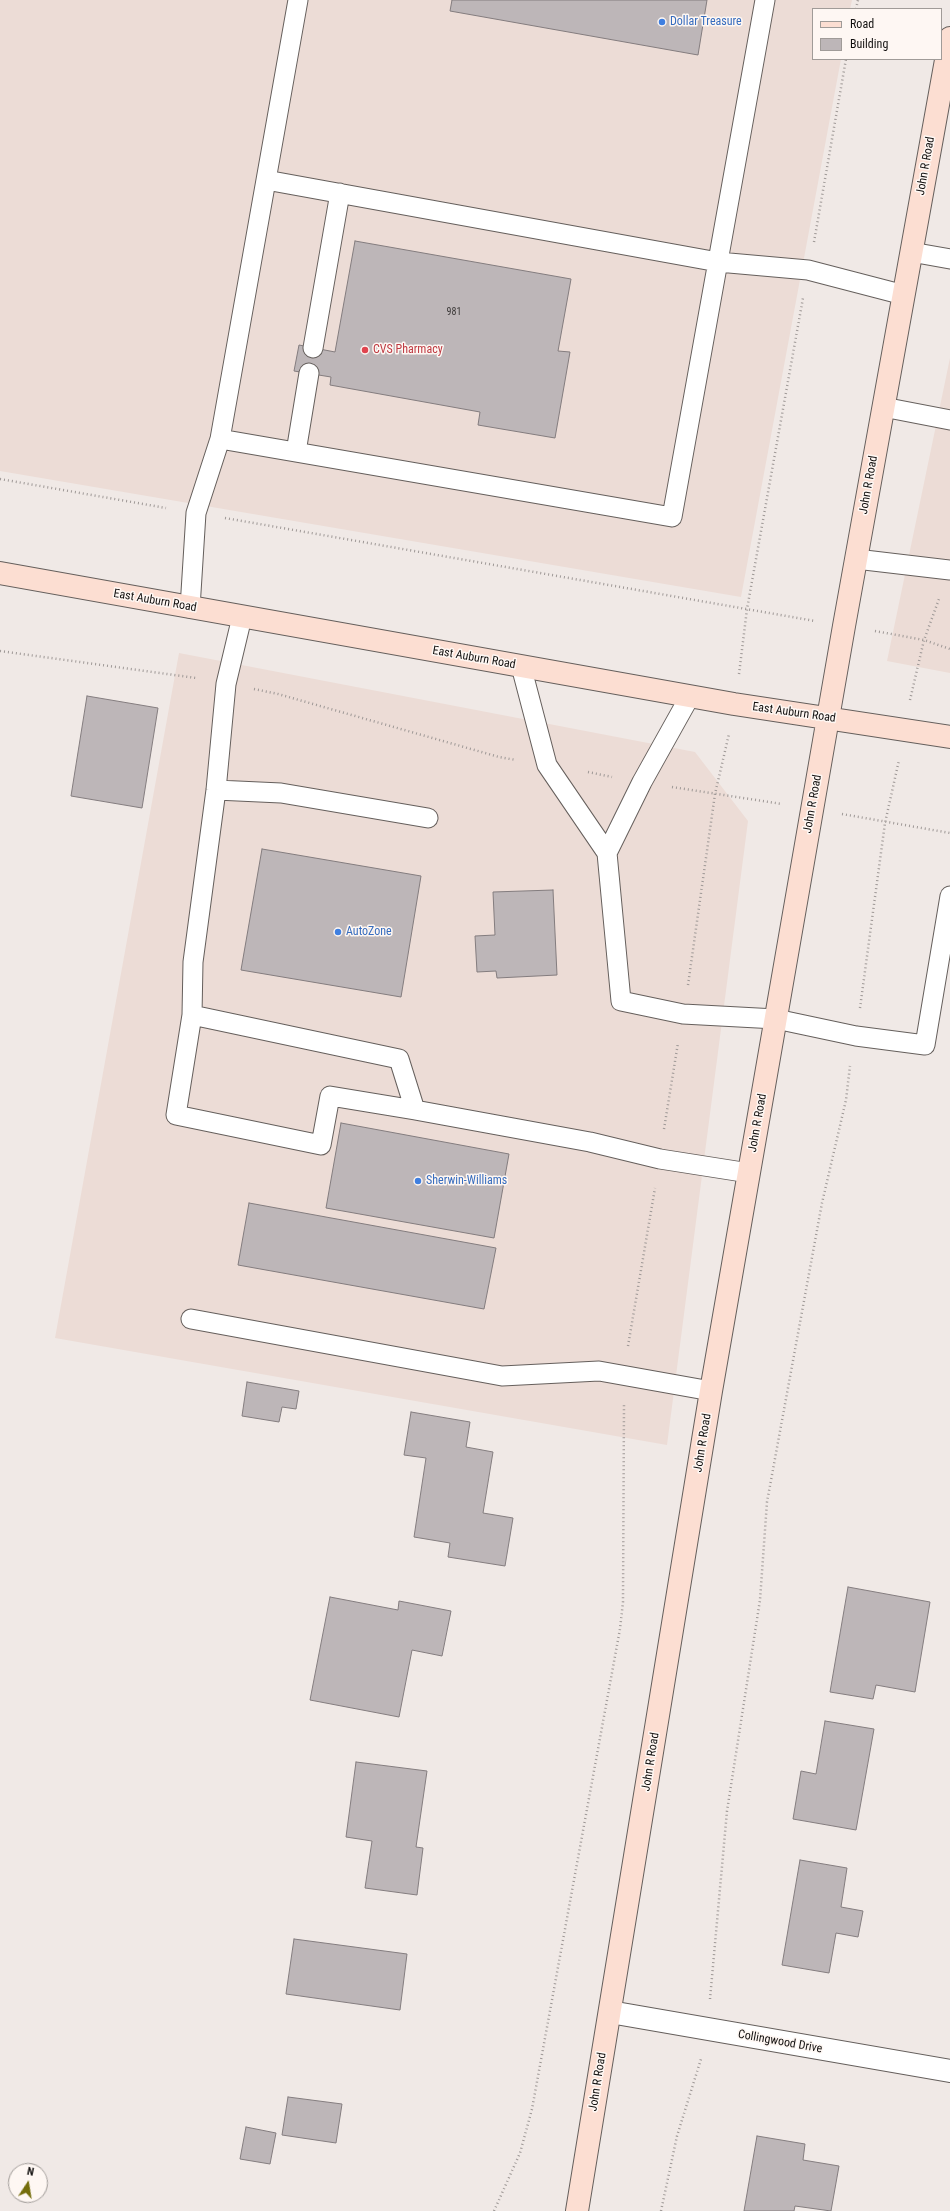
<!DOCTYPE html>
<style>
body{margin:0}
#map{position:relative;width:950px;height:2211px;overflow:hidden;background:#f0e9e6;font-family:"Roboto Condensed",sans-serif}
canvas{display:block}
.legend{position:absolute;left:812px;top:8px;width:130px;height:52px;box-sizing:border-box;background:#fef7f3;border:1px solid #a09b98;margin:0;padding:5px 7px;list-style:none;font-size:12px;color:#12100f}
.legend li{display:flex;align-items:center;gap:8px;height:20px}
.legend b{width:20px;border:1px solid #a09b98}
.north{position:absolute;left:8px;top:2163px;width:40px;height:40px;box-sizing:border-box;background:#fef7f3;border:1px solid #a09b98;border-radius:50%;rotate:12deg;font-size:11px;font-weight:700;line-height:16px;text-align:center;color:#12100f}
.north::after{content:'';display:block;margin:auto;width:14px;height:18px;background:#746d0b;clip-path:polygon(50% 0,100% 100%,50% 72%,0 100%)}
</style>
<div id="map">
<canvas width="950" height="2211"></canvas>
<ul class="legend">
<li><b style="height:5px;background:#fcded2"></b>Road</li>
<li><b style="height:11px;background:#bdb6b8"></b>Building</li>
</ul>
<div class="north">N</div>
</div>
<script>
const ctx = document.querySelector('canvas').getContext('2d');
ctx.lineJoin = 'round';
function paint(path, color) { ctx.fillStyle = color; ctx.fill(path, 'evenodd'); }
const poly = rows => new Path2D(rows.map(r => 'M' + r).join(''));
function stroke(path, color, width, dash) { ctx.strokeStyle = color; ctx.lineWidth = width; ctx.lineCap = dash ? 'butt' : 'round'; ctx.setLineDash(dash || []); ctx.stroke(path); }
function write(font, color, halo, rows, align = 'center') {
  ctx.font = font + ' "Roboto Condensed",sans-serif'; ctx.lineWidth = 3; ctx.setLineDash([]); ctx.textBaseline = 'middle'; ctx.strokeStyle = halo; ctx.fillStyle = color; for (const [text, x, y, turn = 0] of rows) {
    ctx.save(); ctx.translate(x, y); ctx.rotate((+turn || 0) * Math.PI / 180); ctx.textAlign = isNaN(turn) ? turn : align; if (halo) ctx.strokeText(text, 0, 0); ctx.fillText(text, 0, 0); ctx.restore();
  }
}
const built = poly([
 [0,0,852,0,850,9,813,9,813,59,841,59,741,597,0,471],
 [950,358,950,673,887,661],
 [179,653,695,752,748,821,667,1445,55,1338]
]);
const building = poly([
 [452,0,707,0,698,55,450,11,452,0],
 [355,241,571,279,558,351,570,352,555,438,478,425,480,412,330,385,331,377,294,371,299,345,335,352,355,241],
 [87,696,158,708,142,808,71,796,87,696],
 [262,849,421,876,401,997,241,970,262,849],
 [553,890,557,975,497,978,496,971,477,972,475,936,495,935,493,892,553,890],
 [341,1123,509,1154,494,1238,326,1208,341,1123],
 [249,1203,496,1248,484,1309,238,1265,249,1203],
 [247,1382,299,1391,296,1409,282,1407,279,1422,242,1416,247,1382],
 [411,1412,470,1422,466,1447,493,1452,483,1513,513,1518,505,1566,448,1557,450,1543,414,1537,426,1458,404,1455,411,1412],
 [848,1587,930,1602,915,1692,876,1685,873,1699,830,1692,848,1587],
 [330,1597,398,1610,399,1601,451,1611,442,1656,412,1650,399,1717,310,1700,330,1597],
 [825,1721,874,1729,856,1830,793,1819,801,1771,816,1774,825,1721],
 [356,1762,427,1771,416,1847,423,1848,417,1895,365,1888,372,1841,346,1837,356,1762],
 [800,1860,847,1868,841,1907,863,1911,858,1937,836,1933,829,1973,782,1965,800,1860],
 [294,1939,407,1954,400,2010,286,1994,294,1939],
 [288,2097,342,2104,336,2143,282,2135,288,2097],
 [246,2127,276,2133,270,2164,240,2159,246,2127],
 [757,2136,805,2144,803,2160,839,2166,831,2211,795,2206,794,2211,744,2211,757,2136]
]);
const path = poly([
 [856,9,858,0],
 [814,242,846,59],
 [0,479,166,508],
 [225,518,815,621],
 [875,631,924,640,950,649],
 [0,651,196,678],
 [739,674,747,609,803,298],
 [254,689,278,694,499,757,516,760],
 [910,700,924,640,939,599],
 [588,772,612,777],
 [672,787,782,804],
 [842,814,950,833],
 [688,985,715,794,729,734],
 [860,1008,885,823,899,760],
 [664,1129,678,1043],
 [628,1346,655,1188],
 [710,1999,727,1811,760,1600,767,1502,822,1203,846,1100,850,1066],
 [494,2211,520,2153,532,2109,620,1629,623,1602,624,1405],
 [661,2211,677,2136,701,2059]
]);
const service = poly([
 [266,180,718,262,808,270,904,295],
 [911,252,950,259],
 [313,348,340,193],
 [883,407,950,420],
 [220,439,672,517,765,0],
 [296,452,309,373],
 [856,559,950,570],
 [190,608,196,513,220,439,298,0],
 [521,666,547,765,607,853],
 [690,696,642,782,607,853,621,1001,683,1014,776,1019,856,1036,925,1045,950,896],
 [216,790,281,793,428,818],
 [192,1015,193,962,216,790,226,684,242,617],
 [415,1110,330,1096,321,1145,176,1115,192,1015,399,1059,415,1110,590,1142,660,1159,749,1173],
 [191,1319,502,1376,599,1371,711,1391]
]);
const minor = poly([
 [610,2012,950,2071]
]);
const secondary = poly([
 [0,573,734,704,950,737],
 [577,2211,711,1391,844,626,950,38]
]);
const markers = [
 [662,22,4,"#3f7fe0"],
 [365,350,4,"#e0444e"],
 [338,932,4,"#3f7fe0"],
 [418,1181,4,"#3f7fe0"]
];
const numberNames = [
 ["981",454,312]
];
const shopNames = [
 ["Dollar Treasure",670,22],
 ["AutoZone",346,932],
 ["Sherwin-Williams",426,1181]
];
const streetNames = [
 ["John R Road",926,166,-80],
 ["John R Road",869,485,-80],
 ["East Auburn Road",155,601,10],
 ["East Auburn Road",474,658,10],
 ["East Auburn Road",794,713,8],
 ["John R Road",813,804,-80],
 ["John R Road",758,1123,-80],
 ["John R Road",703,1443,-81],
 ["John R Road",651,1762,-81],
 ["Collingwood Drive",780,2042,10],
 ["John R Road",598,2082,-81]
];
const healthNames = [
 ["CVS Pharmacy",373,350]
];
paint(built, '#ecdcd6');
paint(building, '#bdb6b8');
stroke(building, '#847d7f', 1);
stroke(service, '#655f5c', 21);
stroke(minor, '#655f5c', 24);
stroke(secondary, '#655f5c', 24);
stroke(path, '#9e9896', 2.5, [1, 3]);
stroke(service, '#fff', 19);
stroke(minor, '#fff', 22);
stroke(secondary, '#fcded2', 22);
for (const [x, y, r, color] of markers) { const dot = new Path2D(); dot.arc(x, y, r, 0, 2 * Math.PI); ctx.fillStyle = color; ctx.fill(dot); stroke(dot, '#fef7f3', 1.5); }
write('10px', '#3d3a39', null, numberNames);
write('12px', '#366cbe', '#fef7f3', shopNames, 'left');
write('12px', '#12100f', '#fef7f3', streetNames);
write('12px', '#be3a42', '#fef7f3', healthNames, 'left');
</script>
